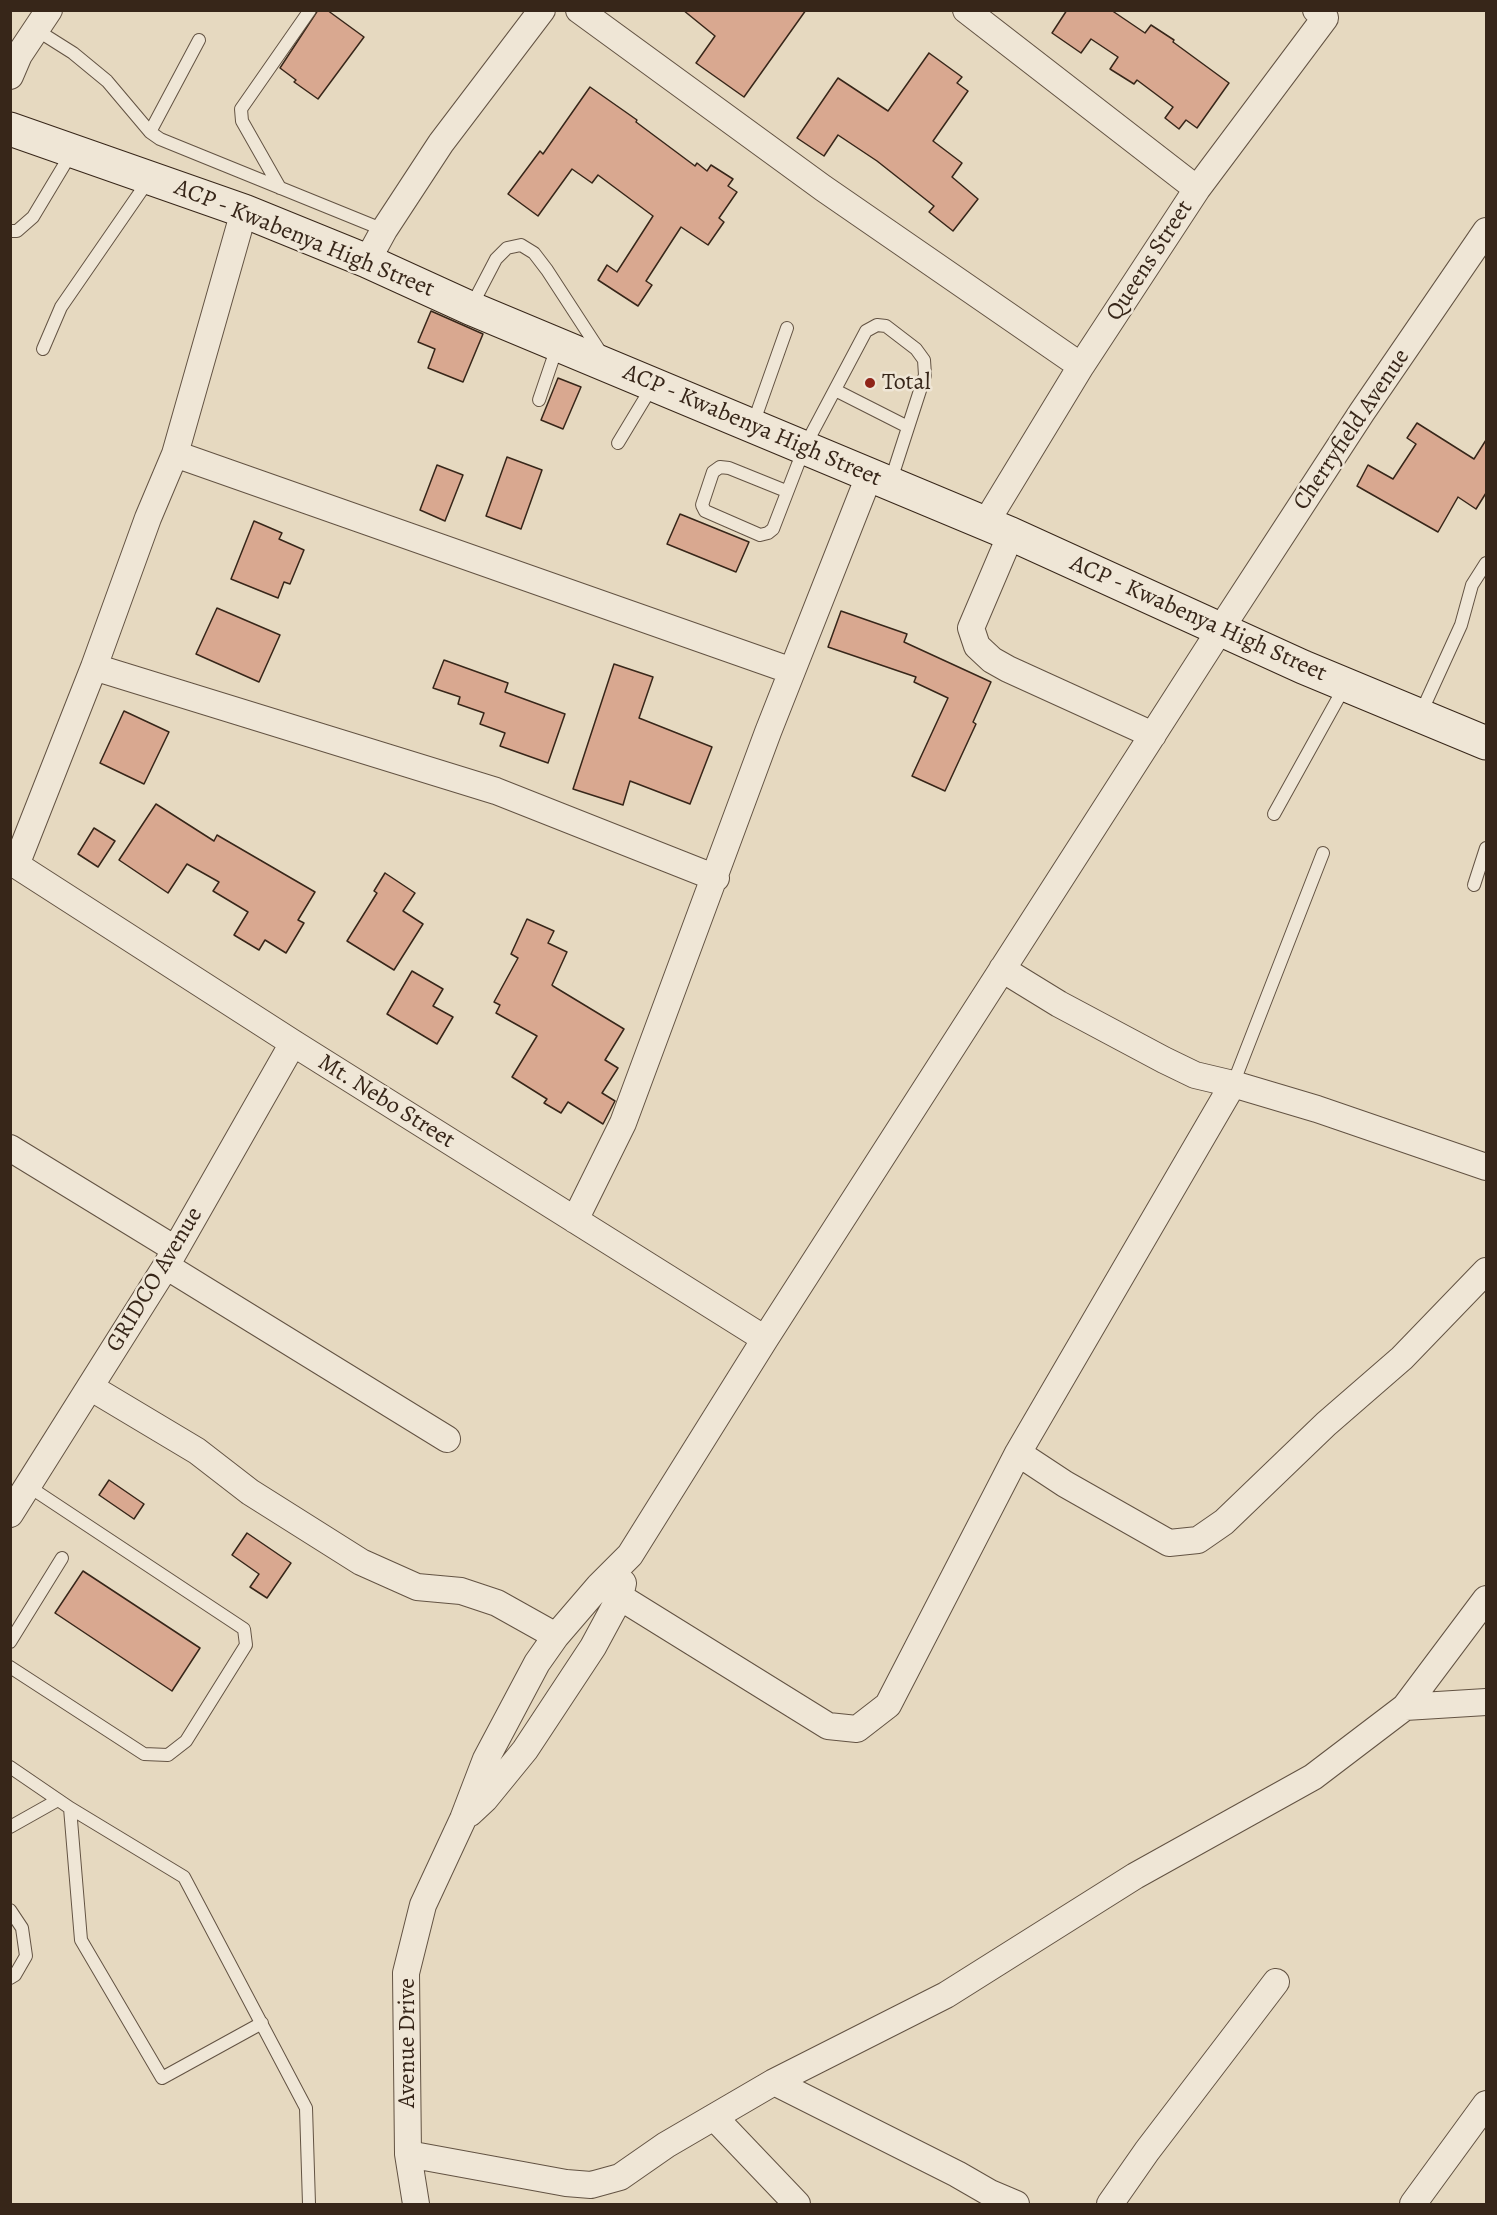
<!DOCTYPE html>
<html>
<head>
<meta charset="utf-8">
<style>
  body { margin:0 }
  #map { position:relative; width:1497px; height:2215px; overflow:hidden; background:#e6d9c0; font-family:Alegreya,serif }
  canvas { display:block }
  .frame { position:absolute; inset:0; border:12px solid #372619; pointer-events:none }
</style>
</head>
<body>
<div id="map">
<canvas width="1497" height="2215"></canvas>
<div class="frame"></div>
</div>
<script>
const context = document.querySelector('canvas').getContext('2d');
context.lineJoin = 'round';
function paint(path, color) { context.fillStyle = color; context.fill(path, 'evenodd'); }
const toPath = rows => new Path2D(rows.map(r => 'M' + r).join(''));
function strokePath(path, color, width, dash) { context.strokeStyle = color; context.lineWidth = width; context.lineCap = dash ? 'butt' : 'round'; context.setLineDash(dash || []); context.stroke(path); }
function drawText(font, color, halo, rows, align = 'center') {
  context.font = font + ' Alegreya,serif'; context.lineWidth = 5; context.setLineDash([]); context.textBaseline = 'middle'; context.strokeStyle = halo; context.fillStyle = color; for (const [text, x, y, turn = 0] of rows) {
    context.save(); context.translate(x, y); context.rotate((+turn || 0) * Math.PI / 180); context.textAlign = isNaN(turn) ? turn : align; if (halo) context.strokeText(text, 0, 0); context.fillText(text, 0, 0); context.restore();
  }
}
const building = toPath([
  [318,10,327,10,364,37,318,99,294,82,296,80,280,68,318,10],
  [683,10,806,10,744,97,696,63,715,36,683,10],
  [1067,10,1111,10,1145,33,1151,25,1174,40,1173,42,1229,83,1197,128,1186,120,1179,129,1165,118,1173,107,1137,80,1134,84,1110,69,1118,57,1091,39,1081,53,1052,33,1067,10],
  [929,53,962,77,957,83,968,91,933,141,962,163,952,177,978,199,953,231,929,212,934,206,877,161,838,135,824,156,797,138,838,78,888,111,929,53],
  [590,87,637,120,636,122,695,166,697,163,707,171,711,165,733,179,728,186,737,192,719,218,724,222,708,245,681,227,646,281,652,285,638,306,598,280,607,265,617,272,653,216,598,175,592,183,572,169,538,216,508,194,540,151,543,154,590,87],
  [431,311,483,334,463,382,428,368,435,349,418,342,431,311],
  [558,378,581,387,563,429,541,420,558,378],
  [1417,423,1474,459,1486,440,1486,493,1476,509,1458,497,1438,532,1357,486,1368,465,1393,479,1416,444,1407,438,1417,423],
  [507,457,542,470,521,529,486,516,507,457],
  [437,465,463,475,445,521,420,510,437,465],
  [680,514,749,542,736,572,667,544,680,514],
  [254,521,282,533,279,539,304,550,290,584,284,582,278,598,231,579,254,521],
  [217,608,280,635,259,682,196,654,217,608],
  [841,611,907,634,904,642,991,682,973,722,976,724,945,791,912,776,948,698,914,682,916,677,828,647,841,611],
  [444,660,508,683,505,692,565,714,548,763,500,746,505,733,480,724,484,713,458,704,460,697,433,688,444,660],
  [614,664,653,677,639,718,712,747,690,804,630,781,623,805,573,789,614,664],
  [124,711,169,732,144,784,100,763,124,711],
  [156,804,214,841,217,835,315,892,298,920,304,923,286,953,265,940,259,950,234,935,248,912,213,891,219,882,187,864,168,893,119,860,156,804],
  [94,828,115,841,98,867,78,854,94,828],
  [385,873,415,893,403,911,423,924,394,970,347,941,377,893,374,891,385,873],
  [527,919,554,931,548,943,567,952,552,985,553,986,624,1029,605,1060,618,1068,602,1093,615,1101,603,1124,568,1102,561,1113,544,1103,547,1099,512,1077,537,1036,496,1013,500,1005,494,1002,518,958,511,954,527,919],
  [412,971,443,989,433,1006,453,1017,437,1044,387,1014,412,971],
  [109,1480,144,1504,134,1519,99,1495,109,1480],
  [247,1533,291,1563,267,1598,250,1587,259,1574,232,1555,247,1533],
  [83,1571,200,1648,172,1691,55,1613,83,1571]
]);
paint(building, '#d9a890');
strokePath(building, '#372619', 1.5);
const service = toPath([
  [35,29,73,53,107,81,150,132,160,139,384,230],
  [150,132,199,40],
  [280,188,242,121,241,109,310,10],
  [10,231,17,231,33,217,72,152],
  [471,307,496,259,507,248,521,245,534,253,547,270,603,356],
  [43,349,61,307,148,181],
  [835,390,908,427],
  [539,400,557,347],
  [753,424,787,328],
  [618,443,653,385],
  [786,491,729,468,720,467,713,472,702,505,705,511,760,535,768,533,773,529,805,446,866,331,877,325,886,326,916,349,924,360,925,375,890,483],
  [1420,715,1461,625,1472,585,1486,563],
  [1274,814,1345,686],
  [1474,885,1486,848],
  [1233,1084,1323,853],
  [10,1642,62,1558],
  [10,1667,144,1754,168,1755,186,1741,246,1645,244,1629,28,1486],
  [10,1767,70,1808,184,1877,306,2108,309,2204],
  [70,1808,81,1940,162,2078,262,2023],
  [10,1827,58,1800],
  [10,1910,22,1928,26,1956,15,1975,10,1978]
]);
const minor = toPath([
  [579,10,823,188,1081,366],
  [966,10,1197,189],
  [10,76,19,55,49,10],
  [367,261,384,230,441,143,542,10],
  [175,454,792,671],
  [985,524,1081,366,1197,189,1325,18,1316,10],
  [1011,534,971,628,977,646,992,660,1008,669,1153,735],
  [94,667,496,791,716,878],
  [10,861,293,1043,765,1339],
  [16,865,94,667,148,518,175,454,244,211],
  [1002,969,1059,1004,1164,1060,1195,1075,1233,1084,1317,1109,1486,1167],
  [10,1148,175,1249],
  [575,1220,623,1123,768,732,869,476],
  [166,1266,447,1439],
  [90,1387,197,1451,250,1492,361,1562,417,1587,461,1591,497,1603,556,1636],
  [1018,1453,1065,1484,1169,1543,1198,1540,1224,1522,1326,1424,1402,1358,1486,1271],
  [10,1514,166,1266,293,1043],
  [620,1597,828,1726,857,1729,888,1705,1018,1453,1233,1084],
  [1405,1707,1486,1702],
  [470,1813,485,1799,525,1750,593,1647,620,1597,623,1583],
  [774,2082,957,2174,990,2193,1016,2204],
  [714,2117,797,2204],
  [408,2154,566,2183,591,2185,620,2177,666,2145,774,2082,946,1995,1135,1876,1313,1777,1405,1707,1486,1599],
  [416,2204,408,2154,406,1973,423,1905,463,1819,486,1759,537,1663,556,1636,599,1586,630,1555,765,1339,1220,630,1362,412,1486,231],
  [1110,2204,1147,2151,1276,1982],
  [1413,2204,1486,2104]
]);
const secondary = toPath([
  [10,129,244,211,367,261,470,308,1011,534,1303,667,1486,743]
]);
strokePath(service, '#635343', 14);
strokePath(minor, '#635343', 28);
strokePath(secondary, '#372619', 35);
strokePath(service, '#efe6d6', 12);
strokePath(minor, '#efe6d6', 26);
strokePath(secondary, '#efe6d6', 33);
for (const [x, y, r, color] of [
  [870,383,6,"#8f2418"]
]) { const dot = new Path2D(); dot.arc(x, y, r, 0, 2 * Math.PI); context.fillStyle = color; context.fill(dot); strokePath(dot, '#efe6d6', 2); }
drawText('24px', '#372619', '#efe6d6', [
  ["ACP - Kwabenya High Street",304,239,22],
  ["Queens Street",1150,261,-57],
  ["ACP - Kwabenya High Street",752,426,23],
  ["Cherryfield Avenue",1352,430,-56],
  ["ACP - Kwabenya High Street",1198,619,24],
  ["Mt. Nebo Street",386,1102,32],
  ["GRIDCO Avenue",155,1280,-59],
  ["Avenue Drive",408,2043,-90]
]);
drawText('24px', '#372619', '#efe6d6', [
  ["Total",882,383]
], 'left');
</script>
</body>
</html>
